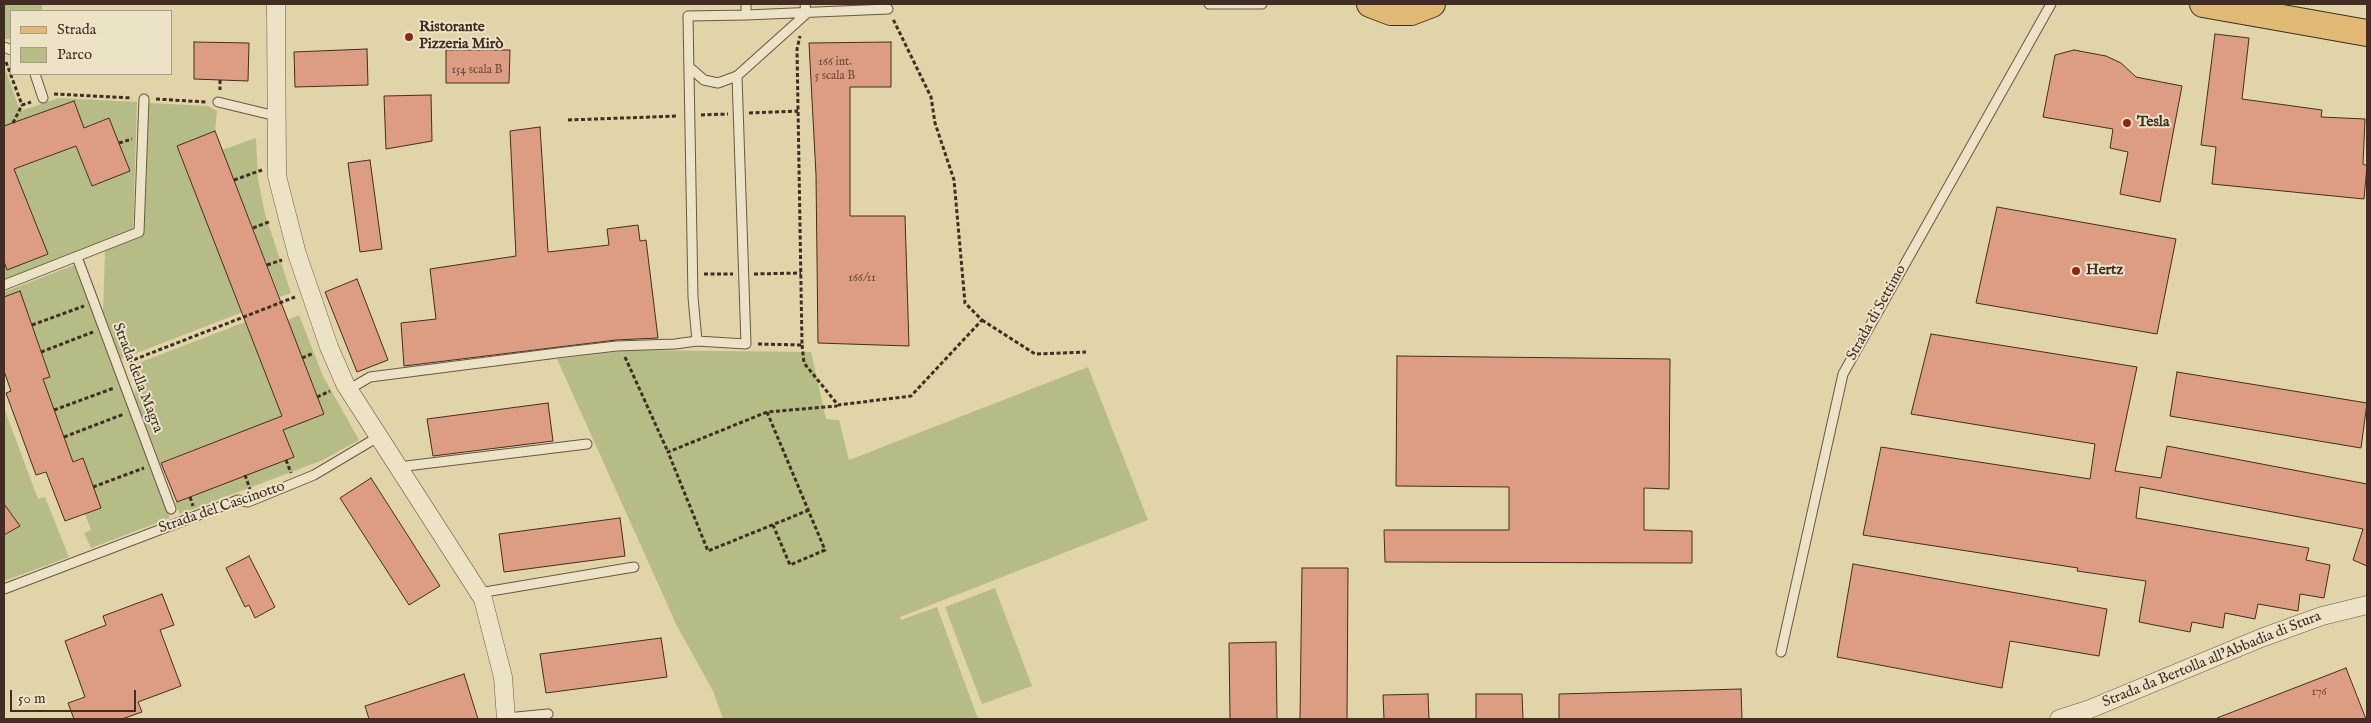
<!DOCTYPE html>
<html>
<head>
<meta charset="utf-8">
<style>
  body { margin:0 }
  #map { position:relative; width:2371px; height:723px; overflow:hidden; background:#e1d4a9; font-family:"IM FELL English",serif }
  canvas { display:block }
  .frame { position:absolute; inset:0; border:5px solid #412d23; pointer-events:none }
  .legend { position:absolute; left:10px; top:10px; width:162px; height:65px; box-sizing:border-box; background:#ece3c7; border:1px solid #a89a85; margin:0; padding:6px 9px; list-style:none; font-size:15px; color:#412d23 }
  .legend li { display:flex; align-items:center; gap:10px; height:25px }
  .legend b { width:25px; border:1px solid #a89a85 }
  .scale { position:absolute; left:10px; top:690px; width:126px; height:22px; box-sizing:border-box; border:2px solid #412d23; border-top:0; padding-left:6px; font-size:15px; line-height:18px; white-space:nowrap; color:#412d23; -webkit-text-stroke:4px #ece3c7; paint-order:stroke }
</style>
</head>
<body>
<div id="map">
<canvas width="2371" height="723"></canvas>
<div class="frame"></div>
<ul class="legend">
<li><b style="height:6px;background:#e0ba74"></b>Strada</li>
<li><b style="height:14px;background:#b6bc85"></b>Parco</li>
</ul>
<div class="scale">50 m</div>
</div>
<script>
const context = document.querySelector('canvas').getContext('2d');
context.lineJoin = 'round';
function paint(path, color) { context.fillStyle = color; context.fill(path, 'evenodd'); }
const toPath = rows => new Path2D(rows.map(r => 'M' + r).join(''));
function strokePath(path, color, width, dash) { context.strokeStyle = color; context.lineWidth = width; context.lineCap = dash ? 'butt' : 'round'; context.setLineDash(dash || []); context.stroke(path); }
function drawText(font, color, halo, rows, align = 'center') {
  context.font = font + ' "IM FELL English",serif'; context.lineWidth = 4; context.setLineDash([]); context.textBaseline = 'middle'; context.strokeStyle = halo; context.fillStyle = color; for (const [text, x, y, turn = 0] of rows) {
    context.save(); context.translate(x, y); context.rotate((+turn || 0) * Math.PI / 180); context.textAlign = isNaN(turn) ? turn : align; if (halo) context.strokeText(text, 0, 0); context.fillText(text, 0, 0); context.restore();
  }
}
paint(toPath([
  [4,4,42,4,42,11,11,11,11,39,4,39],
  [4,65,20,111,59,98,137,102,133,230,4,280,4,261,7,269,47,254,14,169,76,146,92,186,130,171,109,118,84,128,74,101,4,126],
  [149,103,208,106,217,111,215,131,177,147,243,312,121,359,103,311,105,251,144,235],
  [256,138,258,179,265,214,291,293,280,297,222,150],
  [74,265,170,518,91,548,84,533,91,530,85,514,101,508,73,462,43,379,50,376,20,292,4,297,4,292],
  [299,315,323,376,359,440,323,460,180,514,175,503,293,456,278,418,160,463,135,398,136,364,245,322,287,428,324,414,287,320],
  [631,350,811,352,826,419,839,420,849,460,1088,367,1148,520,900,617,901,620,937,607,978,719,723,719,713,691,677,626,557,359],
  [4,408,38,499,45,497,69,557,4,581,4,535,19,526,4,504],
  [995,588,1032,686,982,704,945,607]
]), '#b6bc85');
const building = toPath([
  [2215,34,2249,38,2242,99,2322,110,2321,117,2365,119,2363,164,2367,166,2364,199,2212,184,2216,147,2201,145,2215,34],
  [194,42,249,43,248,81,194,79,194,42],
  [891,42,891,87,850,87,850,216,905,216,909,346,818,343,816,175,809,43,891,42],
  [367,49,368,85,295,87,294,52,367,49],
  [446,50,510,50,509,83,446,83,446,50],
  [2074,50,2106,56,2121,63,2136,77,2182,86,2160,202,2120,194,2128,152,2110,148,2113,129,2043,117,2055,55,2074,50],
  [431,95,432,141,386,149,384,96,431,95],
  [74,101,84,128,109,118,130,171,92,186,76,146,14,169,48,254,7,270,4,261,4,126,74,101],
  [540,127,548,252,609,245,607,229,638,225,640,241,646,240,658,338,616,340,404,366,401,323,436,319,430,269,516,256,510,131,540,127],
  [215,131,324,414,283,430,294,457,177,502,161,463,282,416,177,146,215,131],
  [370,160,382,249,360,252,348,163,370,160],
  [1997,207,2176,239,2157,334,1976,303,1997,207],
  [357,279,388,360,357,372,325,292,357,279],
  [20,291,50,377,43,379,73,462,83,458,101,508,65,521,46,472,36,475,6,393,11,391,4,371,4,297,20,291],
  [1931,334,2137,367,2115,471,2161,478,2167,446,2367,484,2367,566,2353,560,2363,529,2140,487,2136,518,2309,548,2306,560,2330,565,2324,598,2300,594,2298,611,2258,604,2255,619,2225,613,2223,628,2192,622,2190,632,2139,622,2146,581,2077,571,2078,568,1863,535,1881,447,2090,479,2095,444,1911,414,1931,334],
  [1397,356,1670,359,1669,489,1644,488,1644,530,1692,531,1692,563,1385,562,1384,530,1509,530,1509,487,1396,486,1397,356],
  [2177,372,2367,403,2361,448,2170,416,2177,372],
  [548,403,553,441,433,456,427,419,548,403],
  [371,478,440,586,409,605,340,498,371,478],
  [4,504,20,526,4,535,4,504],
  [620,518,625,556,504,572,499,534,620,518],
  [249,556,275,607,255,618,249,605,245,607,226,568,249,556],
  [1853,564,2107,609,2099,656,2010,641,2002,688,1837,657,1853,564],
  [1302,568,1348,568,1347,719,1300,719,1302,568],
  [162,594,174,625,160,630,181,686,138,702,142,712,122,719,74,719,68,703,85,697,65,641,106,625,103,616,162,594],
  [661,638,667,677,546,693,540,654,661,638],
  [1276,642,1277,719,1230,719,1229,643,1276,642],
  [2346,668,2366,719,2217,719,2217,718,2346,668],
  [464,674,478,719,369,719,365,706,464,674],
  [1741,689,1742,719,1559,719,1559,694,1741,689],
  [1428,694,1429,719,1384,719,1383,695,1428,694],
  [1476,694,1522,694,1523,719,1476,719,1476,694]
]);
paint(building, '#dd9d83');
strokePath(building, '#412d23', 1);
const service = toPath([
  [746,4,746,15,688,16,693,297,697,341,746,344,737,76,806,14,805,4],
  [1209,4,1262,4],
  [746,15,888,9],
  [4,47,11,50],
  [689,67,704,80,718,83,737,76],
  [35,74,43,98],
  [218,102,276,116],
  [77,257,171,509],
  [4,285,139,232,144,99],
  [348,390,370,377,565,352,617,346,675,344,697,341],
  [398,467,587,444],
  [4,589,238,500,248,502,314,475,378,437],
  [479,593,634,567],
  [1781,652,1843,374,2051,4],
  [506,718,548,714]
]);
const minor = toPath([
  [276,4,277,176,297,254,329,347,345,384,483,599,503,677,506,719],
  [2059,719,2090,709,2261,638,2322,616,2367,605]
]);
const primary = toPath([
  [1370,4,1391,12,1411,12,1432,4],
  [2203,4,2367,33]
]);
strokePath(service, '#695744', 11);
strokePath(minor, '#695744', 19);
strokePath(primary, '#412d23', 28);
strokePath(toPath([
  [6,62,22,105,31,102],
  [220,80,220,90],
  [54,94,132,98],
  [156,99,207,102],
  [749,113,798,111],
  [701,115,728,114],
  [568,120,678,116],
  [13,123,22,105],
  [119,143,132,139],
  [234,180,262,170],
  [253,228,271,221],
  [267,265,282,260],
  [704,274,733,274],
  [754,274,801,273],
  [982,320,1035,354,1086,352],
  [32,325,84,306],
  [758,344,802,345,797,49,800,36],
  [802,345,804,363,838,405,911,396,982,320,965,303,954,180,935,123,931,97,893,19],
  [41,352,93,332],
  [625,357,668,452],
  [302,358,314,353],
  [128,362,295,297],
  [317,397,330,391],
  [54,410,114,388],
  [767,412,825,550,790,565,773,525],
  [64,437,124,414],
  [286,460,291,473],
  [245,475,250,489],
  [93,487,144,468],
  [190,497,193,506],
  [809,510,708,551,668,452,767,412,837,406]
]), '#412d23', 3, [4, 2.5]);
strokePath(service, '#ece3c7', 9);
strokePath(minor, '#ece3c7', 18);
strokePath(primary, '#e0ba74', 26);
for (const [x, y, r, color] of [
  [409,37,5,"#8f2418"],
  [2127,123,5,"#8f2418"],
  [2076,271,5,"#8f2418"]
]) { const dot = new Path2D(); dot.arc(x, y, r, 0, 2 * Math.PI); context.fillStyle = color; context.fill(dot); strokePath(dot, '#ece3c7', 2); }
drawText('12px', '#68493b', null, [
  ["166 int.",835,63],
  ["5 scala B",835,77],
  ["154 scala B",477,71],
  ["166/11",862,279],
  ["176",2319,693]
]);
drawText('bold 15px', '#412d23', '#ece3c7', [
  ["Ristorante",419,28],
  ["Pizzeria Mirò",419,45],
  ["Tesla",2137,123],
  ["Hertz",2086,271]
], 'left');
drawText('15px', '#412d23', '#ece3c7', [
  ["Strada di Settimo",1877,313,-61],
  ["Strada della Magra",137,378,69],
  ["Strada del Cascinotto",222,508,-19],
  ["Strada da Bertolla all'Abbadia di Stura",2212,660,-22]
]);
</script>
</body>
</html>
